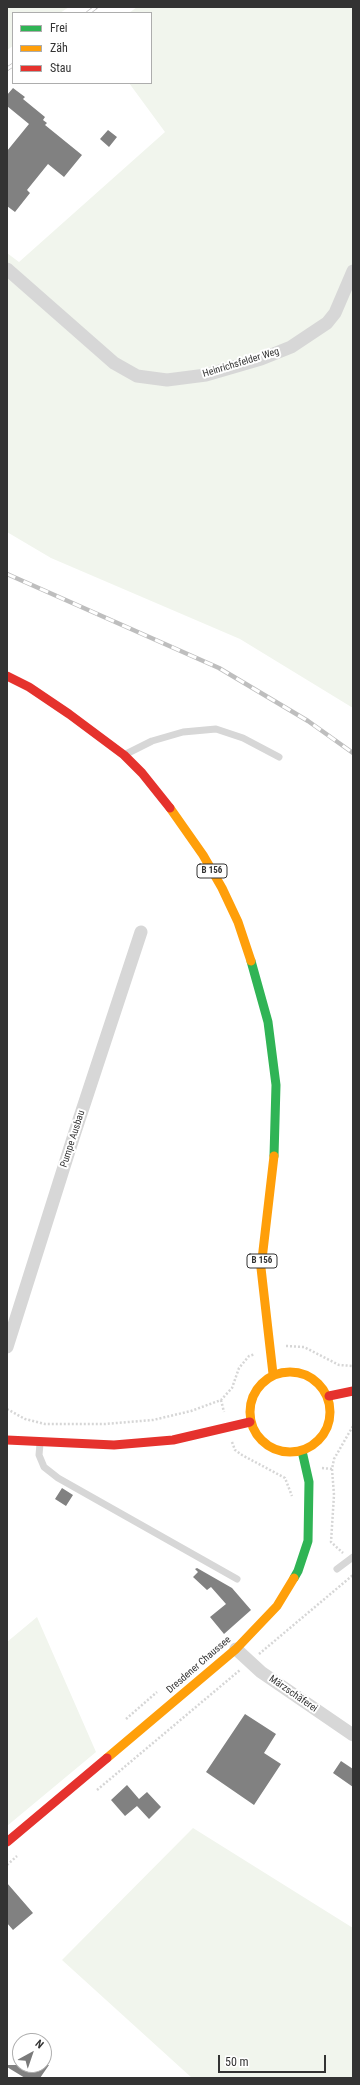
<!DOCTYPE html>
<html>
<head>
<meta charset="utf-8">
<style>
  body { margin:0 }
  #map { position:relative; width:360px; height:2085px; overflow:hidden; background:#fff; font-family:"Roboto Condensed",sans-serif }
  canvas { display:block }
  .frame { position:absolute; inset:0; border:8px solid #333; pointer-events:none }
  .legend { position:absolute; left:12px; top:12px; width:140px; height:72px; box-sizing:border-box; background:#fff; border:1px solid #adadad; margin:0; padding:5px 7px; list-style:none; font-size:12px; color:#333 }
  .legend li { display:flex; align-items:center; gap:8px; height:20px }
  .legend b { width:20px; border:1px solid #adadad }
  .north { position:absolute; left:12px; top:2033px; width:40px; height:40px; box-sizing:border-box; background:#fff; border:1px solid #adadad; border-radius:50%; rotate:40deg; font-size:11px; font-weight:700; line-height:16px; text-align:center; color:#333 }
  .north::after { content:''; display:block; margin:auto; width:14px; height:18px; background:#7a7a7a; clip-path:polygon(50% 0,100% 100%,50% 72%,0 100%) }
  .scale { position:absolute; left:218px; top:2055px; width:108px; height:18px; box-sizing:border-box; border:2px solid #333; border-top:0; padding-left:5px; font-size:12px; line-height:14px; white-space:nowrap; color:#333; -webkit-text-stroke:3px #fff; paint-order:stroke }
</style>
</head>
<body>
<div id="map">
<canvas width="360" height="2085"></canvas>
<div class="frame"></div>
<ul class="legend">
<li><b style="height:5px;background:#30b455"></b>Frei</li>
<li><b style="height:5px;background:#ff9f0a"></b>Zäh</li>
<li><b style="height:5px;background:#e5322d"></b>Stau</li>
</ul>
<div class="north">N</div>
<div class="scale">50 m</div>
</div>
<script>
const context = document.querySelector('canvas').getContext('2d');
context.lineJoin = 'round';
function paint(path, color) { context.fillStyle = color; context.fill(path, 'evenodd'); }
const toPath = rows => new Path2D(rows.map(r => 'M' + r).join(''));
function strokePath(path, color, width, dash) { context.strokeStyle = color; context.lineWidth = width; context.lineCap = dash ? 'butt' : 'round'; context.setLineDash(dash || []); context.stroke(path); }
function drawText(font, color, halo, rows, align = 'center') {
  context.font = font + ' "Roboto Condensed",sans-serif'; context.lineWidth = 4; context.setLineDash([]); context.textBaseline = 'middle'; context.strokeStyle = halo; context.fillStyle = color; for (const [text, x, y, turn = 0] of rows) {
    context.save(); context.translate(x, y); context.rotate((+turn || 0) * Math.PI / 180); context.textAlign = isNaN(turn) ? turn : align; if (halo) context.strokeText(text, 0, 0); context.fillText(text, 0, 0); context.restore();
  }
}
paint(toPath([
  [7,7,69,7,60,13,13,13,13,46,7,50],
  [137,7,353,7,353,708,240,639,51,558,7,532,7,253,19,262,165,132,129,83,151,83,151,13,129,13],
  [37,1617,96,1752,7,1826,7,1642],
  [193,1828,353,1928,353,2078,192,2078,62,1960]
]), '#f1f5ed');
paint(toPath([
  [13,88,25,97,23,99,45,117,43,120,47,123,45,125,82,155,64,177,48,164,27,190,30,193,15,212,7,206,7,151,29,124,7,106,7,95],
  [108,130,117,137,109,147,100,139],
  [62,1488,73,1495,66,1506,55,1499],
  [197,1568,232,1588,251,1610,224,1634,210,1617,226,1604,211,1587,207,1590,193,1577,198,1572,195,1569],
  [245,1714,276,1734,264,1753,281,1764,254,1805,206,1772],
  [341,1761,353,1769,353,1787,333,1773],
  [127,1785,139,1799,147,1792,161,1807,149,1819,137,1806,125,1816,111,1800],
  [7,1883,33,1913,13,1930,7,1923],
  [7,2065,49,2065,40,2078,25,2078,7,2067]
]), '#818181');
strokePath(toPath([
  [286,1346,304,1347,339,1365,353,1366],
  [221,1400,224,1412],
  [7,1409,25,1419,45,1424,105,1424,153,1420,191,1411,221,1400,232,1388,239,1368,249,1356,255,1354],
  [232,1442,235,1450,242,1455,285,1478,292,1496],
  [322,1468,332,1469,334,1459,353,1426],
  [332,1469,334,1495,331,1542,343,1553],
  [259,1654,353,1575],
  [126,1719,157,1692],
  [97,1790,240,1670],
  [7,1865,17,1856]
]), '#d6d6d6', 2.5, [2, 2]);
strokePath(toPath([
  [126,754,152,741,183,732,216,729,243,738,279,757],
  [40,1444,39,1455,44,1467,58,1478,237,1579],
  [337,1569,353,1557]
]), '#d7d7d7', 7);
strokePath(toPath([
  [7,269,114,363,137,376,167,380,206,375,261,359,291,347,327,323,335,313,353,271],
  [7,1347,75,1132,141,932],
  [236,1649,261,1672,353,1735]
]), '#d7d7d7', 13);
strokePath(toPath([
  [251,961,268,1022,276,1085,274,1156],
  [294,1578,298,1571,308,1541,309,1482,302,1451]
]), '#30b455', 9);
strokePath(toPath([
  [170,808,203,855,222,888,238,922,251,961],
  '250 1412a40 40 0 1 1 80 0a40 40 0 1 1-80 0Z',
  [273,1374,261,1268,274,1156],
  [107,1758,236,1649,277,1606,294,1578]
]), '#ff9f0a', 9);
strokePath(toPath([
  [7,676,29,687,69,714,124,755,142,773,170,808],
  [329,1396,353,1391],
  [7,1440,114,1445,173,1440,250,1422],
  [7,1842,107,1758]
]), '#e5322d', 9);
const rail = toPath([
  [88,13,96,7],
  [7,69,13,65],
  [7,574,219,668,308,721,353,753]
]);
strokePath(rail, '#bebebe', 4.5);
strokePath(rail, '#fff', 3, [9]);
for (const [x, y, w] of [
  [212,871,30],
  [262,1261,30]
]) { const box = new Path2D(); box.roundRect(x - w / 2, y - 7, w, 14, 3); context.fillStyle = '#fff'; context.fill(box); strokePath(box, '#333', 1); }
drawText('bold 9px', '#333', null, [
  ["B 156",212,871],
  ["B 156",262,1261]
]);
drawText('10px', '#333', '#fff', [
  ["Heinrichsfelder Weg",241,363,-17],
  ["Pumpe Ausbau",73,1139,-72],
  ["Dresdener Chaussee",199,1665,-41],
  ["Märzschäferei",293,1694,35]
]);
</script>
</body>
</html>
